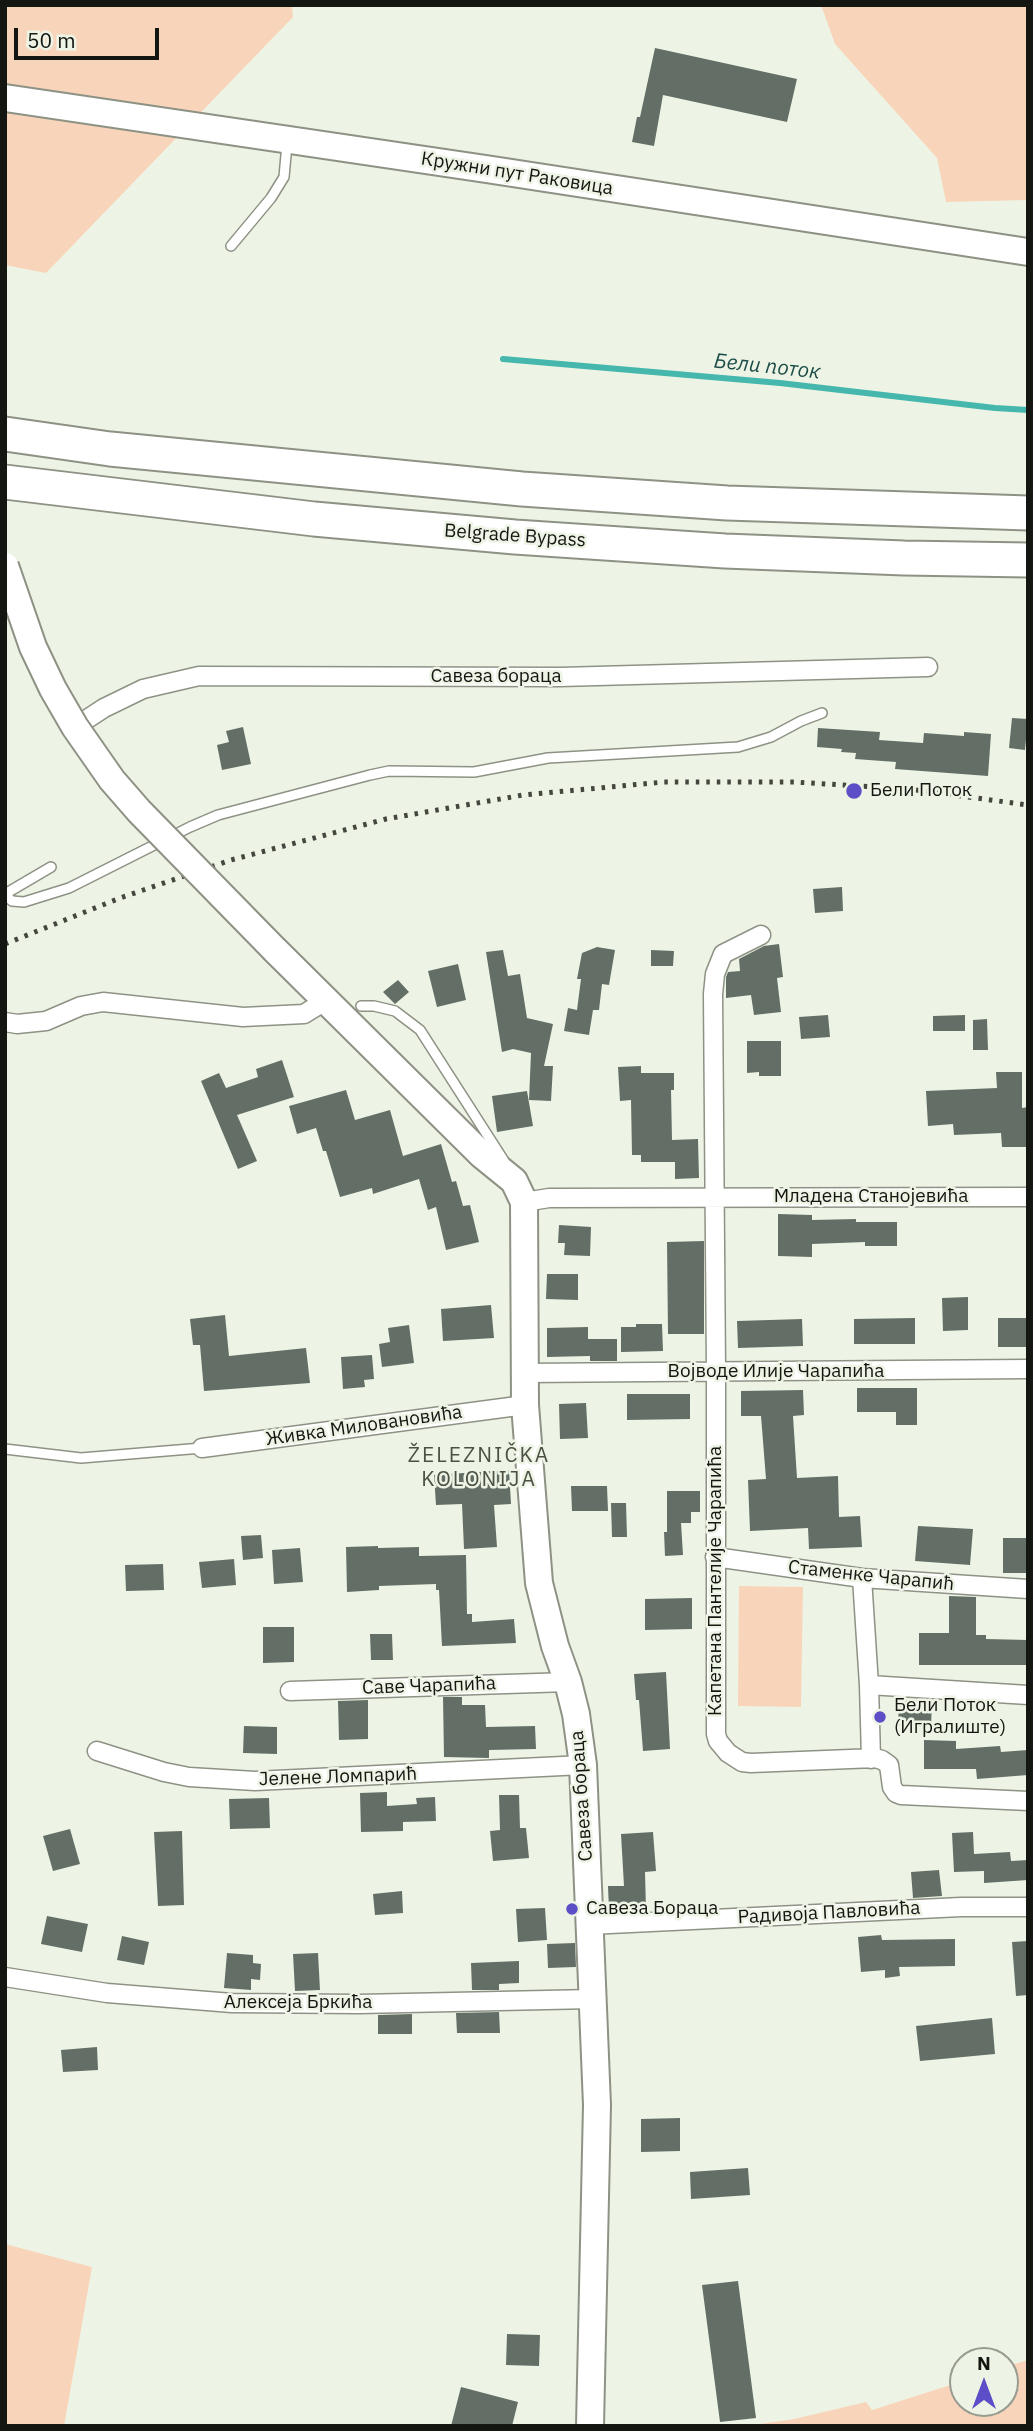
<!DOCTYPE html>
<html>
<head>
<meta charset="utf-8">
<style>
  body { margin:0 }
  #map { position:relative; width:1033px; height:2431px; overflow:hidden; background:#eef4e5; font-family:"IBM Plex Sans",sans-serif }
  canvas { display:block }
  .frame { position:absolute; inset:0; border:7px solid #141611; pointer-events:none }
  .north { position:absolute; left:949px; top:2347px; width:70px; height:70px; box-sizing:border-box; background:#eef4e5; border:2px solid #979b90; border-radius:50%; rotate:0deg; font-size:19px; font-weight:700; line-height:28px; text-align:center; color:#141611 }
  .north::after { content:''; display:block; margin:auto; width:24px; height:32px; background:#5b4ec6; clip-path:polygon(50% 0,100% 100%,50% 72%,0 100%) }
  .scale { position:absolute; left:14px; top:28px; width:145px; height:32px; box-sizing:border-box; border:4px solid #141611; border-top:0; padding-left:9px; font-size:21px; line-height:24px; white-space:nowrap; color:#141611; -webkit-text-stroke:5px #eef4e5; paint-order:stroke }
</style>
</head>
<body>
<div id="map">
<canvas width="1033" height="2431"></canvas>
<div class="frame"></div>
<div class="north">N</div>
<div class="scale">50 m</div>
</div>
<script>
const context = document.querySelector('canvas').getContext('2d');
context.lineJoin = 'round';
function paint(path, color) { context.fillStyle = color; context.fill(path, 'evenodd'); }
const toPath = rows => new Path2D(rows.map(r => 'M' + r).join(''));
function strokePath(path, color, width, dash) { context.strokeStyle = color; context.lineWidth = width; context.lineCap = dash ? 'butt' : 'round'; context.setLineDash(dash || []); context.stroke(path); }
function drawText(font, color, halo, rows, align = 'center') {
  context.font = font + ' "IBM Plex Sans",sans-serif'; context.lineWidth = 5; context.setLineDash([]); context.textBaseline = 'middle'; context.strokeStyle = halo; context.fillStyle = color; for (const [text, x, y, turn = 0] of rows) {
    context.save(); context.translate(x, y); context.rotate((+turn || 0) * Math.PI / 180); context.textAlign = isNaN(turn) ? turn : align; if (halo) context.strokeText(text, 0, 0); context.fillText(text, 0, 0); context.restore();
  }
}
paint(toPath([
  [5,5,292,5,293,17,46,273,5,265],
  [821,5,1028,5,1028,200,946,202,937,158,835,44],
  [739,1586,803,1587,801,1707,738,1706],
  [5,2244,92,2267,64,2426,5,2426],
  [1028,2360,1028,2426,746,2426,794,2419,866,2402,872,2410,963,2381,963,2403,1005,2403,1005,2367]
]), '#f8d5ba');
strokePath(toPath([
  [503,359,780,383,995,408,1028,410]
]), '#45b7ad', 6);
paint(toPath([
  [655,48,797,79,787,122,663,95,654,146,632,142,637,117,640,117],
  [1012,718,1028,719,1025,750,1009,748],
  [243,727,251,764,222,770,217,745,229,742,226,731],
  [818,728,880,732,879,740,923,743,924,733,964,736,964,732,991,734,988,776,895,769,896,762,855,759,856,753,841,752,842,749,817,747],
  [842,887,843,911,815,913,813,889],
  [779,944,783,977,777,978,781,1012,754,1015,751,995,726,998,726,977,728,972,740,971,739,959,764,946],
  [597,947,615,950,609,985,602,984,599,1010,593,1010,589,1035,564,1031,568,1008,577,1010,581,979,577,979,582,953],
  [503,950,508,976,520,974,527,1018,553,1024,544,1066,553,1066,551,1101,529,1100,531,1053,513,1049,502,1052,486,952],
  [651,950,674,951,673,966,651,966],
  [458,964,466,1000,437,1007,428,971],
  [398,980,409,992,395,1004,383,992],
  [828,1015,830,1037,801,1039,799,1017],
  [965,1015,965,1031,933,1031,933,1016],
  [987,1019,988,1050,973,1050,973,1020],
  [747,1041,781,1041,781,1076,759,1076,759,1072,747,1073],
  [282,1060,294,1097,237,1115,257,1161,238,1169,201,1081,219,1073,226,1088,258,1077,256,1069],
  [641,1066,641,1073,674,1073,674,1090,671,1090,672,1140,698,1139,699,1178,675,1179,675,1162,641,1162,641,1155,632,1155,631,1100,620,1101,618,1067],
  [996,1072,1022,1072,1022,1108,1028,1107,1028,1147,1002,1147,1001,1133,954,1135,953,1124,928,1126,926,1091,997,1088],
  [346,1090,355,1120,390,1110,403,1156,441,1144,452,1182,456,1181,463,1206,470,1205,479,1242,446,1250,436,1207,428,1210,419,1179,373,1194,372,1188,340,1197,326,1151,323,1151,316,1128,297,1134,289,1106],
  [527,1091,533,1126,497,1132,492,1096],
  [778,1214,812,1215,812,1220,856,1219,856,1222,897,1222,897,1246,865,1246,865,1242,812,1244,812,1257,778,1256],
  [559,1225,591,1227,590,1256,564,1255,565,1243,558,1243],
  [704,1241,704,1334,668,1334,667,1242],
  [547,1274,578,1274,578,1300,546,1299],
  [968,1297,968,1330,943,1331,942,1298],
  [491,1305,494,1338,443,1341,441,1309],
  [225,1315,229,1356,306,1348,310,1383,204,1391,200,1345,193,1345,190,1319],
  [915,1318,915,1344,854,1344,854,1319],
  [998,1318,1028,1318,1028,1347,998,1347],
  [802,1319,803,1346,738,1348,737,1321],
  [636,1324,662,1324,663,1351,621,1352,621,1327,636,1327],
  [409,1325,414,1363,382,1367,379,1344,390,1342,388,1328],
  [588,1327,588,1339,617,1339,617,1361,590,1361,590,1356,547,1357,547,1328],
  [372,1355,374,1379,364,1380,365,1387,343,1389,341,1357],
  [857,1388,917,1388,917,1425,896,1425,896,1412,857,1412],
  [803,1390,804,1415,793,1416,797,1478,838,1476,839,1517,860,1516,862,1547,809,1549,808,1528,750,1531,748,1480,766,1479,761,1416,741,1416,741,1391],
  [627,1394,690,1394,690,1419,627,1420],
  [586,1403,588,1438,560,1439,559,1404],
  [509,1470,511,1504,494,1505,497,1547,464,1549,462,1504,436,1505,434,1475],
  [571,1486,607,1486,608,1511,572,1511],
  [667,1491,700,1491,700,1512,691,1512,691,1523,681,1523,683,1555,665,1556,664,1532,667,1532],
  [611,1503,626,1503,627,1537,612,1537],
  [918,1526,973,1529,970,1565,915,1561],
  [261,1535,263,1558,243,1560,241,1536],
  [1003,1538,1028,1538,1028,1573,1003,1573],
  [378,1546,378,1548,419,1547,419,1556,466,1555,467,1614,472,1614,472,1622,514,1619,516,1643,442,1646,439,1590,436,1590,436,1584,379,1586,379,1590,347,1592,346,1547],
  [300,1548,303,1582,274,1584,272,1550],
  [234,1559,236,1585,202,1588,199,1562],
  [163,1564,164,1590,126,1591,125,1565],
  [949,1596,976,1597,976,1635,986,1635,986,1639,1028,1640,1028,1665,919,1665,919,1633,949,1633],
  [692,1598,692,1629,645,1630,645,1599],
  [263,1627,294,1627,294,1662,263,1663],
  [370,1634,392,1634,393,1660,371,1660],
  [666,1672,670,1749,643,1751,639,1700,636,1700,634,1674],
  [443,1697,462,1697,462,1705,485,1705,486,1727,535,1726,536,1749,489,1750,489,1758,444,1757],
  [368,1700,368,1739,339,1740,338,1701],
  [899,1700,932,1701,931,1727,898,1726],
  [244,1726,277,1727,277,1754,243,1753],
  [924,1740,956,1741,956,1749,1000,1746,1001,1752,1028,1750,1028,1775,977,1779,976,1769,924,1769],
  [387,1792,387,1806,417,1804,416,1798,435,1797,436,1821,403,1822,403,1831,361,1832,360,1793],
  [499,1795,519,1795,520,1828,526,1828,529,1858,493,1861,490,1831,500,1830],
  [269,1798,270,1828,230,1829,229,1799],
  [70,1829,80,1864,53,1871,43,1836],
  [182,1831,184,1905,158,1906,154,1832],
  [653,1832,656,1871,645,1872,646,1910,609,1911,608,1886,624,1886,621,1834],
  [973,1832,974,1854,1010,1852,1011,1861,1028,1860,1028,1880,984,1883,984,1871,954,1872,952,1833],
  [939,1870,942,1896,913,1898,911,1872],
  [402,1891,403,1913,375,1915,373,1894],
  [545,1908,547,1940,518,1942,516,1909],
  [47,1916,88,1924,82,1952,41,1944],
  [881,1935,882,1940,955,1939,955,1966,899,1967,900,1976,885,1978,885,1970,861,1972,858,1937],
  [122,1936,149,1942,144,1965,117,1960],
  [1028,1941,1028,1995,1016,1996,1012,1942],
  [575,1943,576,1967,548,1968,547,1944],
  [227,1953,253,1955,253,1963,261,1964,260,1980,251,1979,251,1990,224,1988],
  [318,1953,320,1990,295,1991,293,1954],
  [519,1961,519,1983,499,1984,499,1990,472,1990,471,1963],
  [499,2012,500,2033,457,2033,456,2013],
  [412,2014,412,2034,378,2034,378,2015],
  [992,2018,995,2054,920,2061,916,2026],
  [97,2047,98,2070,63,2072,61,2050],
  [680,2118,680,2151,641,2152,641,2119],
  [748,2168,750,2195,691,2199,690,2172],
  [738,2281,756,2418,720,2422,702,2285],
  [507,2334,540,2335,539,2366,506,2365],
  [461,2387,518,2402,512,2426,451,2426]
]), '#636f66');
const lane = toPath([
  [231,246,271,198,284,177,287,144],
  [5,894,51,867],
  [5,895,12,901,24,902,69,888,190,827,218,815,370,775,389,771,474,772,548,758,738,747,771,737,801,721,822,713],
  [361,1006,374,1006,395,1011,420,1030,504,1161],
  [5,1449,81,1458,202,1448]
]);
const street = toPath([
  [75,727,104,708,143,689,199,676,560,677,928,667],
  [761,935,723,954,715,974,713,994,716,1372,716,1734,718,1741,728,1753,742,1762,751,1763,875,1758,882,1760,889,1765,892,1787,896,1793,901,1795,1028,1801],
  [5,1022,17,1024,46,1021,81,1006,103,1002,243,1017,304,1014,325,1001],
  [524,1202,549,1198,1028,1197],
  [525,1373,1028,1369],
  [202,1448,525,1405],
  [715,1557,862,1578,1028,1589],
  [862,1578,869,1685,871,1759],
  [869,1685,1028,1695],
  [290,1691,568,1682],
  [97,1751,164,1772,189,1777,255,1781,583,1765],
  [589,1925,961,1907,1028,1907],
  [5,1977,107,1993,232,2003,359,2004,593,1999]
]);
const secondary = toPath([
  [5,98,486,169,1028,252],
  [275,950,482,1155,514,1181,524,1202,525,1405,539,1583,555,1646,568,1682,576,1714,583,1765,597,2105,590,2426]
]);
const highway = toPath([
  [5,434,110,449,522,489,727,503,1028,513],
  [5,482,314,519,515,537,725,551,904,558,1028,560]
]);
strokePath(lane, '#8d9285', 12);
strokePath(street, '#8d9285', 21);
strokePath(secondary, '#8d9285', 30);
strokePath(highway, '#8d9285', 37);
strokePath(lane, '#fff', 9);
strokePath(street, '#fff', 18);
strokePath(secondary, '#fff', 26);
strokePath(highway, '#fff', 33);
strokePath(toPath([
  [5,944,120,898,231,860,386,819,523,795,664,782,794,782,909,789,1028,805]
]), '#44463f', 5, [3.5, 7]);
const secondaryBridge = toPath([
  [5,566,33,647,53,689,75,727,112,780,139,811,275,950]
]);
strokePath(secondaryBridge, '#8d9285', 30, []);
strokePath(secondaryBridge, '#fff', 26);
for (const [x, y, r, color] of [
  [854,791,9,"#5b4ec6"],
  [880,1717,7,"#5b4ec6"],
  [572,1909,7,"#5b4ec6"]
]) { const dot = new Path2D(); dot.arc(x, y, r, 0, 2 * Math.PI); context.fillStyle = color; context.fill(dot); strokePath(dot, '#eef4e5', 2.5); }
drawText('19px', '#141611', '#eef4e5', [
  ["Кружни пут Раковица",517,174,9],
  ["Belgrade Bypass",515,536,4],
  ["Савеза бораца",496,677],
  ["Младена Станојевића",871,1197],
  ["Војводе Илије Чарапића",776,1372],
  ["Живка Миловановића",364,1426,-8],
  ["Стаменке Чарапић",871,1576,6],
  ["Капетана Пантелије Чарапића",716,1581,-90],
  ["Саве Чарапића",429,1686,-2],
  ["Јелене Ломпарић",338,1777,-2],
  ["Савеза бораца",582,1796,-94],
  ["Радивоја Павловића",829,1913,-3],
  ["Алексеја Бркића",298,2003]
]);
drawText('19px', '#141611', '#eef4e5', [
  ["Бели Поток",870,791],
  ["Бели Поток",894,1706],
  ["(Игралиште)",894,1728],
  ["Савеза Бораца",586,1909]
], 'left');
drawText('italic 21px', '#1d4e4a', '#eef4e5', [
  ["Бели поток",767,367,6]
]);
context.letterSpacing = '2px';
drawText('21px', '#4b5044', '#eef4e5', [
  ["ŽELEZNIČKA",479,1456],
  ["KOLONIJA",479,1480]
]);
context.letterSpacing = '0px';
</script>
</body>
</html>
